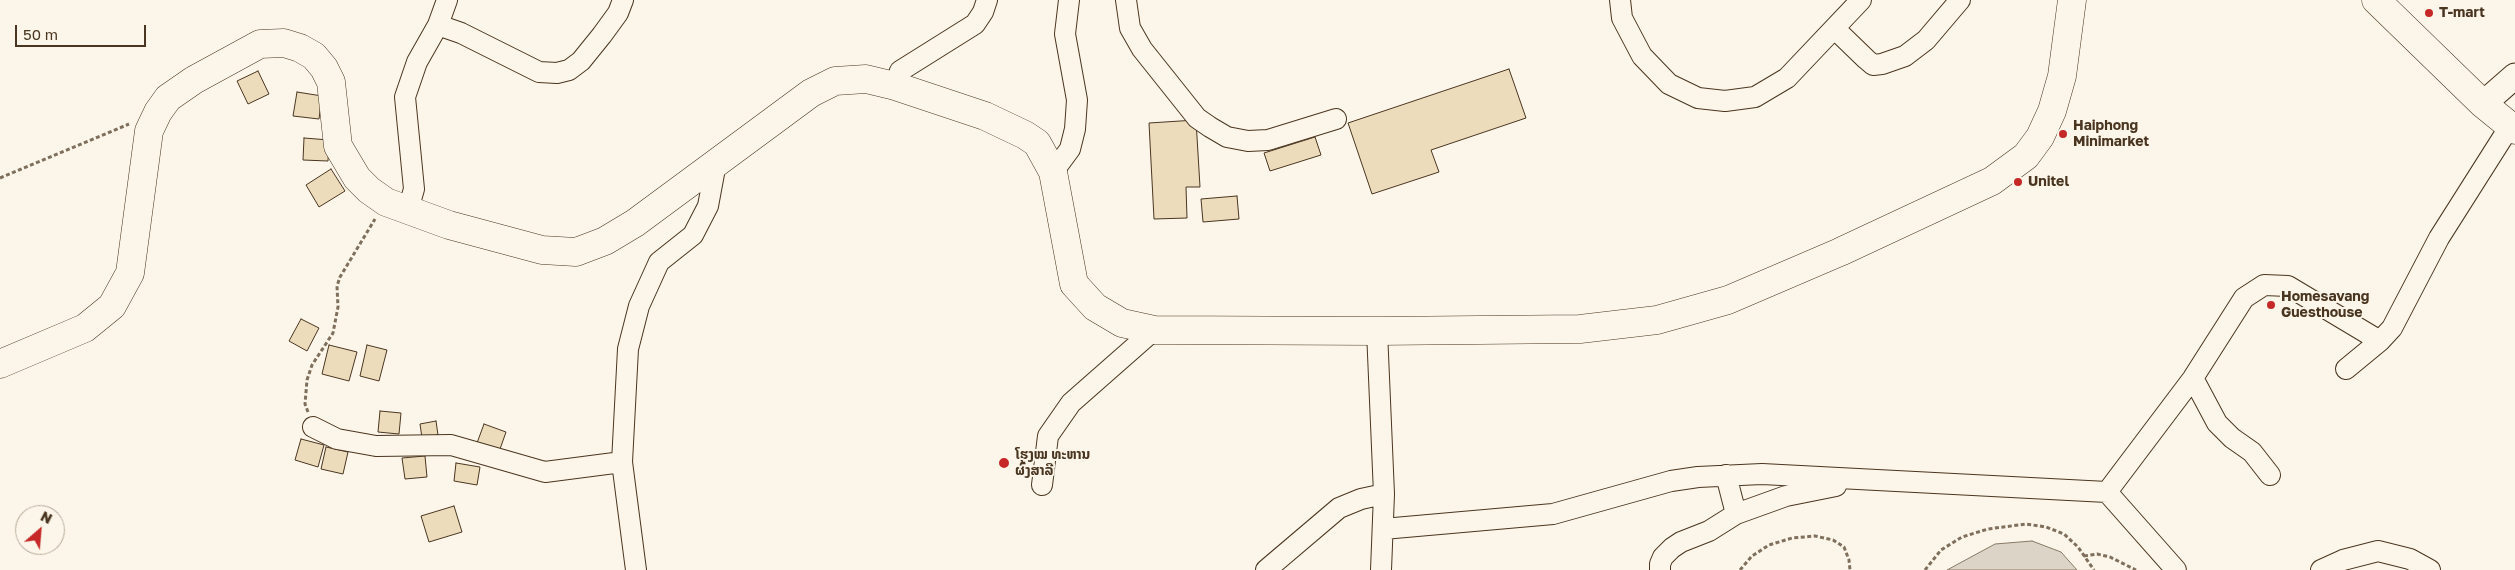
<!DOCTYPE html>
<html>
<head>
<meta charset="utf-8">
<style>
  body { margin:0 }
  #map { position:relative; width:2515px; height:570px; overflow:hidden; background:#fbf6e9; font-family:"Golos Text",sans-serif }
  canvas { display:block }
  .north { position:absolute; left:15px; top:505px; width:50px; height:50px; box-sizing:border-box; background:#fbf6e9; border:1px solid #b4a999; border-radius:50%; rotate:27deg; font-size:14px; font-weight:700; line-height:20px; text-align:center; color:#4a3520 }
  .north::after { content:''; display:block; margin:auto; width:18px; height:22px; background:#c62828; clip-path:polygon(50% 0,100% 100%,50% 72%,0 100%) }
  .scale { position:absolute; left:15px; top:25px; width:131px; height:22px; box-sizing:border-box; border:2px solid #4a3520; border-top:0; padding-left:6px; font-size:15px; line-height:18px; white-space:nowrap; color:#4a3520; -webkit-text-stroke:4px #fbf6e9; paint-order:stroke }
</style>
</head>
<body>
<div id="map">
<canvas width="2515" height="570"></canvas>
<div class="north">N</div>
<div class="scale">50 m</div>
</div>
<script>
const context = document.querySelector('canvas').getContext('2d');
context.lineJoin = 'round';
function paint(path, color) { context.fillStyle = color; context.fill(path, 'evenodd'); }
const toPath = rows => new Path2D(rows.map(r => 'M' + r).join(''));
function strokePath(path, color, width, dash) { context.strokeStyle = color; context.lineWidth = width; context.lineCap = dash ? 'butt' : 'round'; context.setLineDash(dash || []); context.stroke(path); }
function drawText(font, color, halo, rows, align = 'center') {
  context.font = font + ' "Golos Text","Noto Sans Lao",sans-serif'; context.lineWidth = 4; context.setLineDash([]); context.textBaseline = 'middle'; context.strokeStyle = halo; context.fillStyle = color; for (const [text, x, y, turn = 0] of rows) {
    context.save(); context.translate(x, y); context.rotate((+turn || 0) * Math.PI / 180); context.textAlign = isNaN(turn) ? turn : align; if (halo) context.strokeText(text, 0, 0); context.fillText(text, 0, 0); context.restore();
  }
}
const water = toPath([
  [2032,541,2061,552,2077,570,1947,570,1995,544,2032,541]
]);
paint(water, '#dcd4c6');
strokePath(water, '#887966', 1);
const building = toPath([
  [1509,69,1526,118,1431,150,1439,172,1372,194,1348,123,1509,69],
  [258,71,269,94,248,104,237,81,258,71],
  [297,92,322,96,319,119,293,116,297,92],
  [1196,120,1200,187,1186,187,1187,218,1154,219,1149,123,1196,120],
  [1315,137,1321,155,1270,171,1264,153,1315,137],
  [304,138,329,140,328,161,303,160,304,138],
  [331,169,345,191,319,207,306,185,331,169],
  [1237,196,1239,219,1203,222,1201,199,1237,196],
  [301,319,319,328,307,351,289,341,301,319],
  [329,345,357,352,349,381,322,374,329,345],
  [367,345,387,350,379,381,360,376,367,345],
  [380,411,401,413,399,434,378,432,380,411],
  [436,421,438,435,422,438,420,424,436,421],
  [484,424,506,432,499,452,477,443,484,424],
  [301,439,324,445,318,467,295,460,301,439],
  [326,447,348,452,343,474,321,469,326,447],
  [425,456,427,477,405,479,402,458,425,456],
  [456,463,480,467,477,485,454,481,456,463],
  [454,506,462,532,429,542,421,516,454,506]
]);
paint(building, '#ecdcbc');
strokePath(building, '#4a3520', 1);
const minor = toPath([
  [1126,0,1130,28,1142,49,1197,118,1210,127,1227,137,1248,141,1268,140,1336,119],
  [1620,0,1622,18,1642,56,1669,84,1698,98,1725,101,1755,97,1787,78,1861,0],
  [438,25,461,33,539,72,557,73,569,70,581,61,602,35,618,13,623,0],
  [1835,29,1866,59,1873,65,1882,64,1905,56,1926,40,1960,0],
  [895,86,900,71,975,24,983,12,987,0],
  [1053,172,1070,149,1075,129,1077,100,1065,34,1069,0],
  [408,210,414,189,405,97,417,62,438,25,447,0],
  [1377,331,1384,494,1381,570],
  [2346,369,2380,341],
  [2193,378,2217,423,2232,438,2252,452,2270,475],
  [313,427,337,439,376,446,451,445,545,472,622,462],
  [1726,475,1736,514],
  [1042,485,1048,436,1071,403,1154,330],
  [2107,492,2193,378,2244,298,2264,285,2288,286,2380,341,2392,328,2439,238,2510,126],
  [1383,529,1553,514,1671,481,1698,477,1762,474,2107,492,2176,570],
  [636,570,622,462,628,349,639,306,659,262,693,235,708,206,716,163],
  [1266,570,1339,508,1361,499,1384,494],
  [1660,570,1660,564,1663,557,1672,548,1681,542,1709,531,1736,514,1786,496,1836,486],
  [2321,570,2343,560,2378,551,2410,559,2430,570]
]);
const major = toPath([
  [2483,104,2515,76]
]);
const highway = toPath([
  [2376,0,2483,104,2515,130],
  [0,364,85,328,112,306,130,273,149,131,158,112,168,98,194,80,260,44,284,43,300,48,314,56,324,68,331,82,338,146,357,178,369,190,386,202,449,225,542,250,576,252,605,241,635,223,811,93,835,81,866,79,895,86,985,116,1025,135,1037,143,1053,172,1074,284,1095,307,1122,323,1154,330,1377,331,1580,329,1657,320,1728,300,1840,252,1992,181,2026,156,2040,137,2052,111,2062,76,2072,0]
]);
strokePath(minor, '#4a3520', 22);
strokePath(major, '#4a3520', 27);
strokePath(highway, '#4a3520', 29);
strokePath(toPath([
  [0,178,129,124],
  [308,412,305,404,307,380,312,365,333,333,338,307,337,286,340,277,375,219],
  [2084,556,2097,554,2110,557,2136,570],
  [1740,570,1752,556,1769,545,1792,538,1815,536,1833,540,1844,547,1849,560,1850,570],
  [1925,570,1941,550,1962,537,1988,529,2026,524,2046,527,2064,534,2078,547,2094,570]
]), '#7f6f5c', 3, [4, 2.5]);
strokePath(minor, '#fbf6e9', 20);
strokePath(major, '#fbf6e9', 25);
strokePath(highway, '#fbf6e9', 28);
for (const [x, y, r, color] of [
  [2429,13,5,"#c62828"],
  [2063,134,5,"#c62828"],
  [2018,182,5,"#c62828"],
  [2271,305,5,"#c62828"],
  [1004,463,6,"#c62828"]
]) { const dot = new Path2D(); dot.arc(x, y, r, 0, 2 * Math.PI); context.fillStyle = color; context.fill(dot); strokePath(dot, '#fbf6e9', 2); }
drawText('bold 14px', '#4a3520', '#fbf6e9', [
  ["T-mart",2439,13],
  ["Haiphong",2073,126],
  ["Minimarket",2073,142],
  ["Unitel",2028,182],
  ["Homesavang",2281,297],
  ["Guesthouse",2281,313],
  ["ໂຮງໝ ທະຫານ",1015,455],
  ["ຜົ້ງສາລີ",1015,471]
], 'left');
</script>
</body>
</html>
